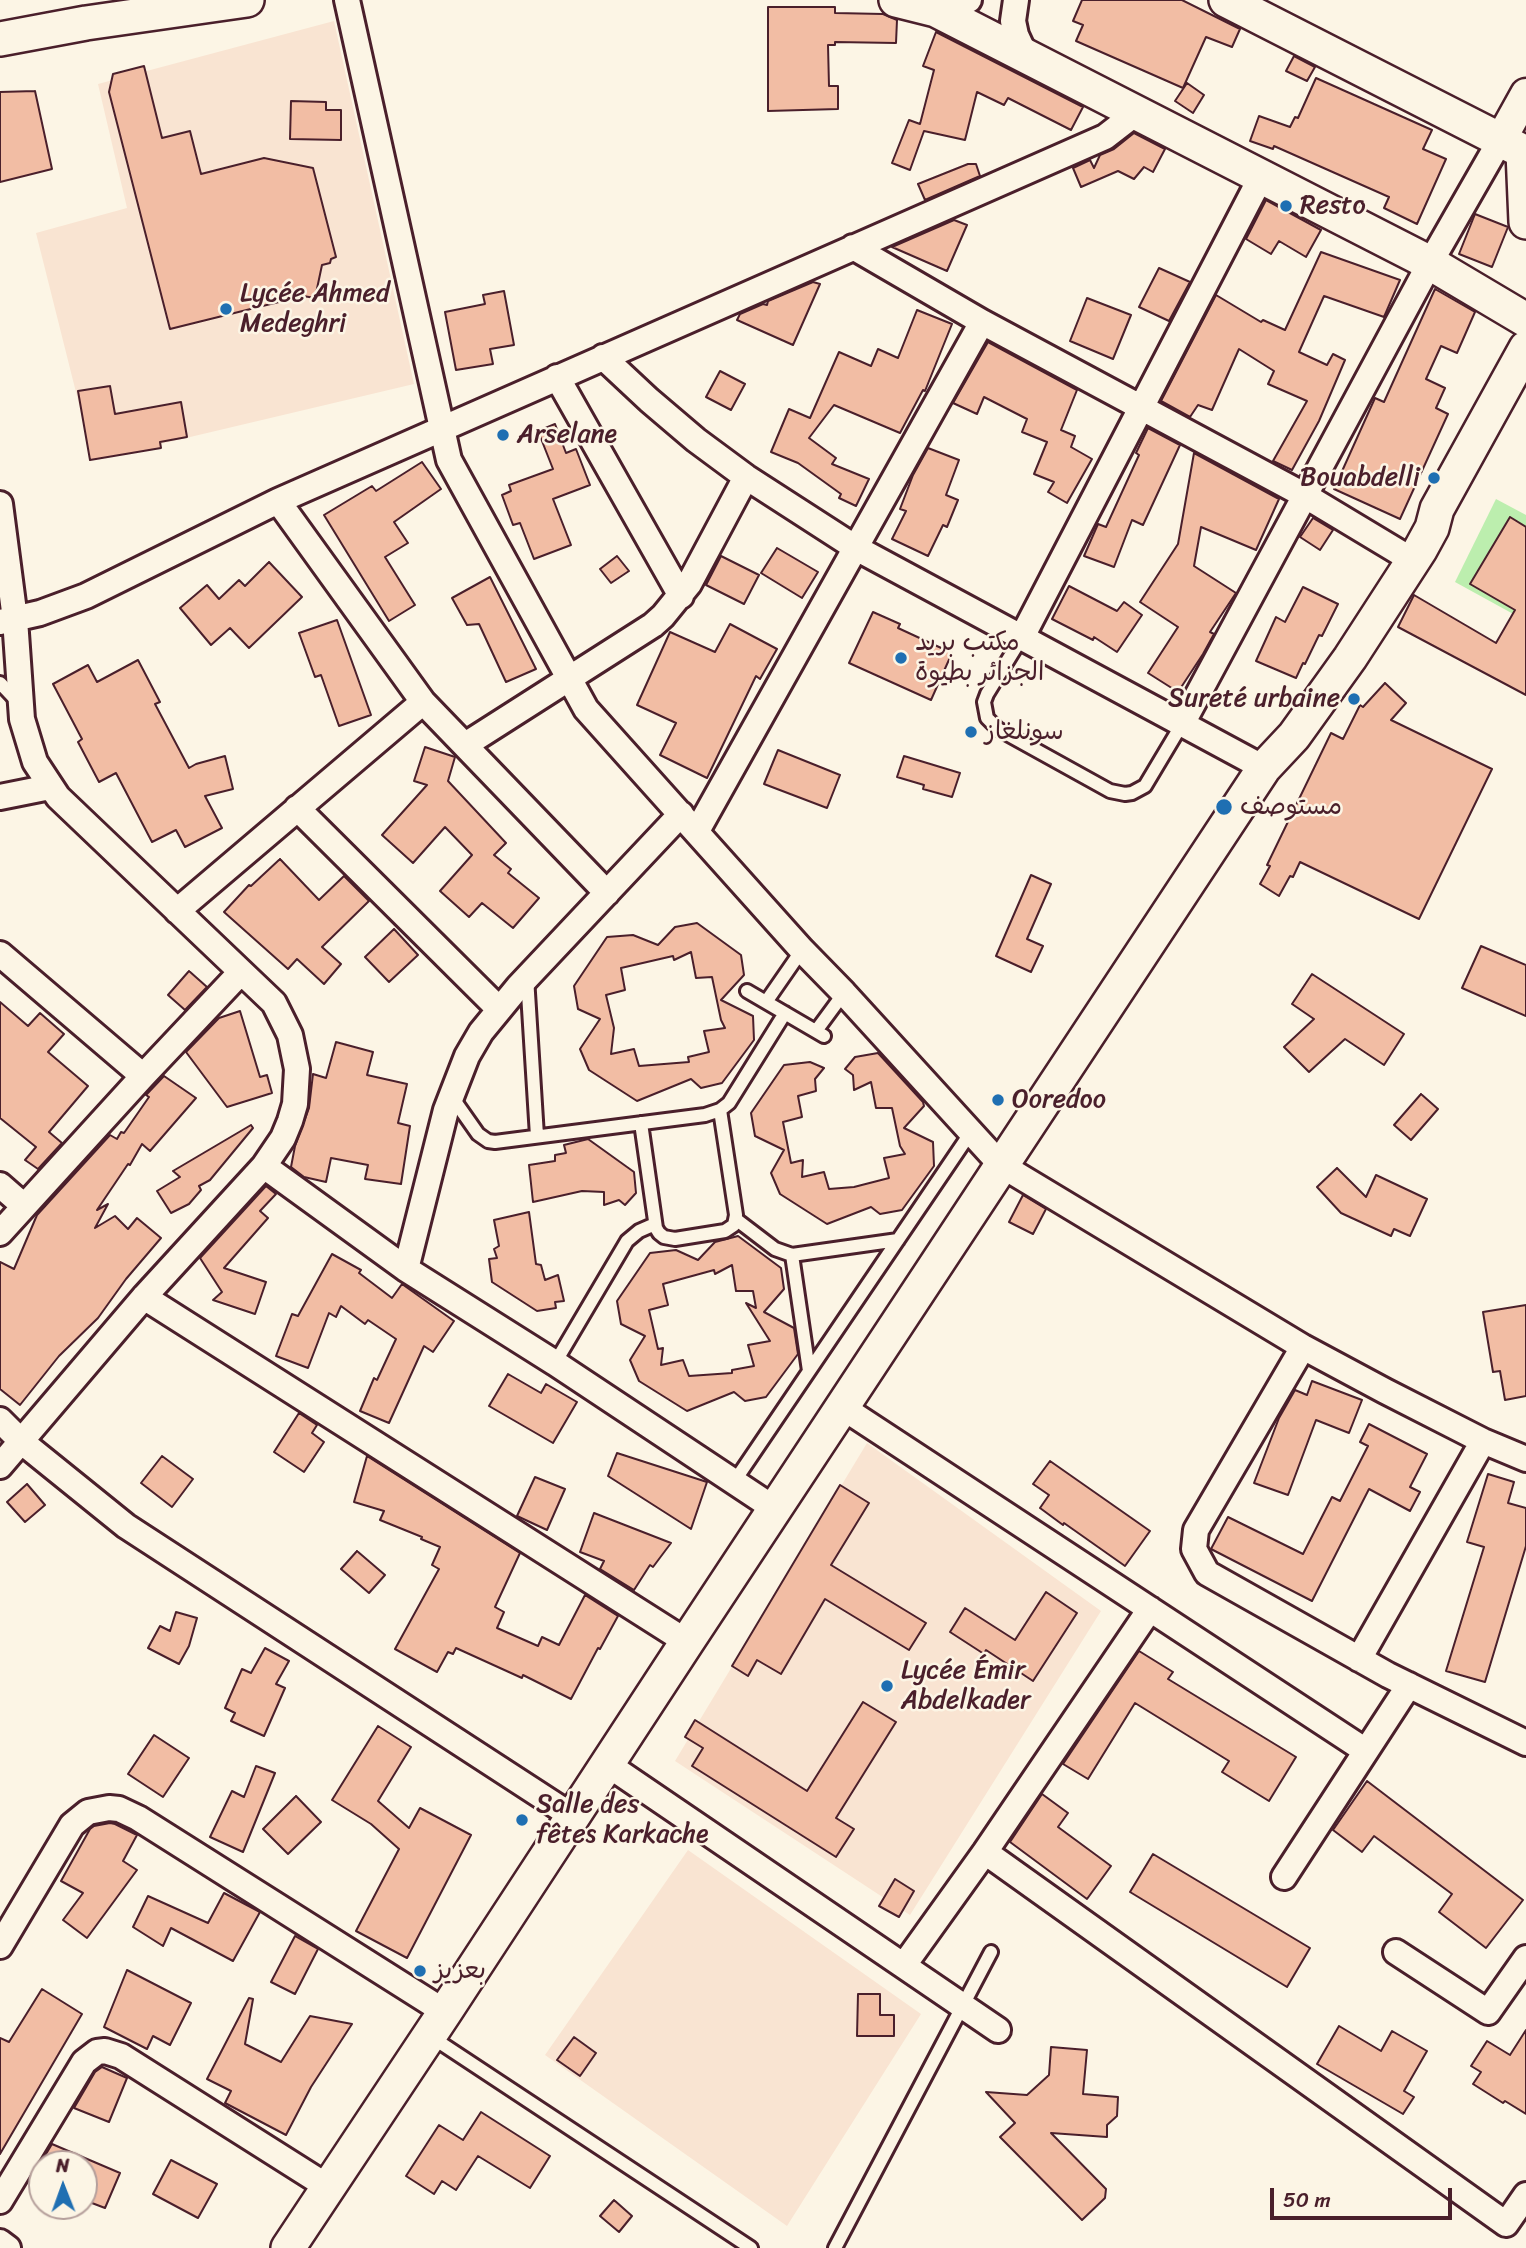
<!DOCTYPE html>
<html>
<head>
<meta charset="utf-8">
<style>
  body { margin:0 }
  #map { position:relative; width:1526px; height:2248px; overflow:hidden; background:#fcf5e5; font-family:Sriracha,sans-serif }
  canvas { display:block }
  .north { position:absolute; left:28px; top:2150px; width:70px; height:70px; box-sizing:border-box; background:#fcf5e5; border:2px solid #b59f9b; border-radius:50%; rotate:359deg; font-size:19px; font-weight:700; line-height:28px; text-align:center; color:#4a1f2b }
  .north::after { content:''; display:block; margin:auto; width:24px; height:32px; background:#1f6fb2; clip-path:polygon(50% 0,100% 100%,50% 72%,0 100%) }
  .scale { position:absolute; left:1270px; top:2188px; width:182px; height:32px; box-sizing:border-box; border:4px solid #4a1f2b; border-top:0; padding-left:9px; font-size:21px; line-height:24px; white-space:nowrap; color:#4a1f2b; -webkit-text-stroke:5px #fcf5e5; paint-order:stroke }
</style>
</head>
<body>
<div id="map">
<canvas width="1526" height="2248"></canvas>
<div class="north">N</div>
<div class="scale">50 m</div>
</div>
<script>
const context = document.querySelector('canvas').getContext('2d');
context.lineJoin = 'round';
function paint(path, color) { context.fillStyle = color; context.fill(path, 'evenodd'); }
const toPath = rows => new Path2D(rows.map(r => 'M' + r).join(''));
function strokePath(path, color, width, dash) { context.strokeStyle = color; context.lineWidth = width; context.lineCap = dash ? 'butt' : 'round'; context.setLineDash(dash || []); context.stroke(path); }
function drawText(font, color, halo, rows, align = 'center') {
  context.font = font + ' Sriracha,"Playpen Sans Arabic",sans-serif'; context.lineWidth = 5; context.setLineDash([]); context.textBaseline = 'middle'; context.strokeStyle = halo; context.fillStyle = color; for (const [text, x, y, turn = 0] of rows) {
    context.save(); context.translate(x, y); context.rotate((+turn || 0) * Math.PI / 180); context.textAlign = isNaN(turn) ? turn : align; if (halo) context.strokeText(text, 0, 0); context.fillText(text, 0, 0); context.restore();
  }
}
paint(toPath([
  [334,21,414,384,93,460,36,233,127,208,98,84],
  [867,1443,1101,1611,910,1915,675,1761],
  [688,1850,921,2014,787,2226,545,2055]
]), '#f9e4d2');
paint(toPath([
  [1496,499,1526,515,1526,621,1455,582]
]), '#bceeae');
const building = toPath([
  [1082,0,1182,0,1240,29,1232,47,1206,37,1183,88,1076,41,1083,25,1073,21,1082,0],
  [768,7,835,7,835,13,883,14,897,20,896,43,835,42,835,45,828,45,829,86,838,86,838,109,768,111,768,7],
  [936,32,1083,107,1071,130,1008,98,1004,105,977,92,965,140,924,131,910,170,892,163,909,120,920,124,934,70,923,66,936,32],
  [1294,56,1315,67,1307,81,1286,71,1294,56],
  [144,66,162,138,190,131,201,174,264,158,313,168,336,257,331,259,330,263,322,265,315,298,303,296,170,329,109,92,113,74,144,66],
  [1316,78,1432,130,1423,149,1446,159,1417,224,1384,208,1389,197,1274,146,1273,149,1250,141,1259,116,1290,127,1295,117,1298,118,1316,78],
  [1187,83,1204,95,1193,113,1175,101,1187,83],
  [35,91,52,169,0,182,0,92,35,91],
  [291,101,326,102,326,110,341,110,341,140,290,139,291,101],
  [1134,133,1165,149,1153,172,1144,167,1134,179,1118,171,1081,187,1073,168,1090,160,1094,168,1100,155,1114,149,1134,133],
  [968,164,976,164,980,176,925,200,918,184,968,164],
  [1266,200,1321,230,1306,257,1279,241,1271,254,1246,239,1266,200],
  [1475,214,1508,227,1492,267,1459,254,1475,214],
  [954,220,967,225,947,271,892,247,954,220],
  [1321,252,1400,280,1384,317,1324,296,1299,352,1327,365,1333,354,1345,360,1319,421,1292,470,1273,461,1307,401,1268,384,1274,371,1239,349,1212,410,1198,405,1190,417,1161,401,1216,295,1261,322,1263,320,1285,330,1321,252],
  [1159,268,1190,282,1169,321,1139,307,1159,268],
  [813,282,820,284,793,345,737,320,740,314,763,304,767,305,768,301,813,282],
  [1435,289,1475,312,1457,353,1441,346,1426,379,1445,388,1436,408,1448,414,1400,519,1334,489,1375,398,1384,402,1435,289],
  [504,291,514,345,490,349,493,364,456,370,445,312,485,304,483,295,504,291],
  [1087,298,1131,315,1113,359,1070,341,1087,298],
  [917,310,952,324,925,391,923,390,900,433,834,405,809,438,836,458,832,464,869,479,856,506,839,498,841,494,798,463,771,452,789,409,810,418,839,352,871,366,878,349,898,358,917,310],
  [988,342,1077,390,1061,430,1075,436,1071,447,1092,459,1067,503,1048,492,1054,482,1034,474,1047,442,1022,432,1027,419,984,397,977,414,953,403,988,342],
  [720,371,745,384,731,410,706,397,720,371],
  [110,386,115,414,181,402,187,437,160,442,161,448,90,460,78,391,110,386],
  [555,424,566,453,576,449,590,485,553,499,571,545,534,559,520,523,513,525,502,495,511,491,509,485,553,469,538,431,555,424],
  [1148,428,1180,445,1143,525,1132,520,1114,567,1084,556,1098,524,1106,527,1139,455,1136,453,1148,428],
  [928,448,959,460,946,495,958,500,947,527,943,525,928,556,892,539,906,511,900,509,913,475,928,448],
  [1194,453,1279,499,1256,550,1201,527,1194,566,1236,593,1210,632,1214,634,1203,654,1178,692,1148,673,1178,627,1140,602,1178,544,1194,453],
  [422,462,441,489,394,522,408,543,385,557,415,605,389,621,324,515,372,486,376,491,422,462],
  [1510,517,1526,527,1526,695,1398,627,1414,595,1496,643,1515,610,1470,584,1510,517],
  [1313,518,1333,530,1320,550,1300,537,1313,518],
  [777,548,818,572,802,598,761,573,777,548],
  [617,556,629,571,611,583,600,569,617,556],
  [721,556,759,575,744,604,706,585,721,556],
  [269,562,302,597,249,648,230,628,211,645,180,608,207,585,219,599,239,580,245,586,269,562],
  [490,577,536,669,506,682,479,624,467,625,452,598,490,577],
  [1069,586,1117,611,1124,602,1142,615,1117,652,1094,637,1093,640,1052,619,1069,586],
  [1303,587,1338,604,1322,636,1319,635,1305,664,1303,663,1296,678,1256,661,1276,617,1285,622,1303,587],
  [873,612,900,624,898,628,952,653,931,700,849,663,873,612],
  [337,620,371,715,339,726,321,675,315,677,299,633,337,620],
  [730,624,777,649,760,679,756,676,707,778,660,755,676,723,637,705,670,632,715,652,730,624],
  [138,660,160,702,155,704,189,768,196,764,225,756,233,789,205,796,222,828,185,847,176,830,152,842,116,773,99,782,78,742,82,739,53,684,88,665,97,682,138,660],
  [1385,683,1406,703,1391,720,1492,769,1419,919,1300,862,1293,877,1290,876,1279,896,1260,884,1270,866,1267,865,1331,733,1343,739,1360,705,1363,707,1385,683],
  [425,747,455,757,448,781,506,843,494,855,511,869,508,873,539,898,513,928,482,903,469,917,440,891,472,855,445,827,413,863,382,835,427,785,414,781,425,747],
  [778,750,840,775,827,808,764,784,778,750],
  [904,756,960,773,952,797,923,789,924,785,897,777,904,756],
  [280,859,319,900,344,876,369,901,322,947,341,964,324,984,297,959,288,969,224,912,249,885,251,886,280,859],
  [1031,875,1051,884,1027,939,1043,946,1031,972,996,956,1031,875],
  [697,923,741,955,744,975,721,1000,753,1016,754,1040,722,1083,701,1088,691,1079,637,1101,589,1070,580,1049,600,1019,578,1009,574,986,607,937,633,935,658,945,675,927,697,923],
  [691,952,696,978,712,977,721,1020,725,1028,704,1031,709,1052,688,1057,689,1062,639,1066,634,1049,611,1054,614,1028,606,995,625,990,621,968,673,956,674,960,691,952],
  [394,929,418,955,389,982,365,957,394,929],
  [1481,946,1526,965,1526,1016,1462,988,1481,946],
  [189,971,207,987,185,1010,168,995,189,971],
  [1312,974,1404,1034,1384,1065,1345,1039,1309,1072,1284,1047,1314,1019,1292,1004,1312,974],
  [0,1002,28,1026,40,1013,64,1034,48,1052,88,1086,49,1132,62,1143,38,1169,25,1160,36,1147,0,1118,0,1002],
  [240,1011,260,1077,267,1075,272,1093,227,1107,186,1052,219,1018,240,1011],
  [336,1042,373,1052,367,1075,407,1084,398,1123,410,1126,401,1184,365,1179,368,1165,331,1158,326,1182,304,1177,291,1167,295,1146,309,1108,313,1074,326,1078,336,1042],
  [878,1053,923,1102,924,1106,904,1128,933,1142,934,1166,902,1210,880,1214,871,1207,827,1224,780,1194,771,1173,784,1150,755,1136,751,1113,784,1065,810,1062,824,1068,815,1079,816,1091,798,1096,802,1117,783,1122,791,1163,803,1160,802,1177,824,1172,829,1189,854,1187,889,1178,884,1158,905,1154,900,1146,892,1108,876,1108,871,1082,854,1090,853,1075,845,1069,855,1057,878,1053],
  [164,1076,196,1098,150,1151,142,1144,130,1165,128,1164,97,1210,108,1204,95,1228,115,1216,128,1229,137,1218,161,1238,126,1279,98,1318,59,1356,20,1405,0,1389,0,1262,14,1269,37,1215,110,1135,117,1139,121,1132,124,1133,149,1097,146,1095,164,1076],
  [1421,1094,1438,1109,1411,1140,1394,1125,1421,1094],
  [251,1125,253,1128,210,1180,199,1186,201,1190,189,1204,171,1213,157,1191,180,1177,173,1171,251,1125],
  [588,1139,634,1172,636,1193,625,1205,619,1200,604,1205,604,1192,582,1191,533,1202,529,1165,555,1161,555,1155,566,1153,564,1145,588,1139],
  [1337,1168,1366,1197,1376,1175,1427,1199,1410,1236,1394,1229,1391,1236,1341,1213,1317,1187,1337,1168],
  [266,1186,276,1194,260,1211,268,1218,224,1268,266,1282,255,1314,213,1300,222,1292,200,1258,266,1186],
  [1023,1195,1046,1209,1033,1234,1009,1222,1023,1195],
  [529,1212,536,1264,541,1265,545,1280,558,1275,564,1301,555,1302,556,1308,537,1311,492,1282,489,1259,497,1258,494,1249,499,1246,494,1220,529,1212],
  [738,1236,781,1268,784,1289,764,1312,794,1328,798,1354,766,1397,745,1401,734,1392,687,1411,639,1381,630,1360,645,1336,621,1324,617,1301,650,1253,676,1250,698,1260,715,1242,738,1236],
  [732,1265,736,1291,753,1291,756,1308,746,1303,770,1341,748,1345,754,1366,732,1370,732,1373,689,1376,683,1360,661,1365,663,1348,658,1349,649,1310,668,1305,663,1284,714,1270,715,1274,732,1265],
  [332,1254,361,1270,359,1273,392,1298,402,1284,454,1321,433,1352,424,1346,389,1423,360,1411,374,1378,377,1380,396,1339,368,1320,365,1324,341,1306,336,1317,329,1313,308,1368,276,1356,292,1314,298,1316,332,1254],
  [1526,1305,1526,1396,1505,1400,1500,1371,1493,1372,1483,1312,1526,1305],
  [508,1374,541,1393,546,1384,577,1402,553,1443,489,1406,508,1374],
  [1312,1381,1362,1400,1349,1433,1316,1420,1288,1495,1254,1483,1279,1418,1295,1390,1307,1395,1312,1381],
  [299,1413,317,1425,312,1433,324,1442,304,1472,274,1452,299,1413],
  [1369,1424,1427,1454,1410,1487,1420,1492,1410,1511,1369,1489,1312,1601,1211,1549,1228,1517,1303,1554,1332,1497,1340,1501,1368,1446,1360,1442,1369,1424],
  [617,1453,707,1482,691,1529,608,1476,617,1453],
  [162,1456,193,1479,172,1507,141,1483,162,1456],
  [367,1456,520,1553,495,1607,504,1612,497,1628,538,1646,542,1637,559,1645,585,1595,618,1616,600,1649,598,1648,571,1699,523,1675,522,1678,456,1648,453,1654,448,1652,437,1672,395,1649,439,1569,432,1565,440,1547,421,1539,422,1537,380,1520,384,1511,354,1502,367,1456],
  [1050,1461,1150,1531,1125,1566,1064,1523,1063,1525,1040,1508,1049,1495,1033,1484,1050,1461],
  [1488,1474,1514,1482,1508,1503,1526,1508,1526,1546,1485,1682,1446,1671,1484,1547,1467,1542,1488,1474],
  [535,1477,565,1489,547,1530,517,1516,535,1477],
  [27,1484,45,1505,25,1522,7,1502,27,1484],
  [840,1485,869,1503,831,1565,926,1623,909,1650,825,1599,781,1674,757,1660,748,1676,732,1666,840,1485],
  [594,1513,671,1543,653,1567,650,1565,634,1590,600,1569,604,1561,580,1552,594,1513],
  [357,1551,385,1575,369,1593,341,1569,357,1551],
  [1046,1592,1077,1613,1033,1681,986,1650,984,1654,950,1632,965,1608,1015,1640,1046,1592],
  [176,1612,197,1618,189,1646,179,1664,148,1648,160,1626,170,1631,176,1612],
  [265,1648,289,1661,276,1684,285,1688,264,1736,231,1721,235,1713,225,1708,242,1669,251,1673,265,1648],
  [1139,1651,1173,1672,1168,1679,1296,1757,1269,1801,1222,1772,1229,1761,1135,1703,1088,1779,1063,1764,1139,1651],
  [863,1702,896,1722,836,1818,854,1829,836,1857,692,1766,703,1748,685,1737,695,1720,807,1791,863,1702],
  [378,1726,411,1747,378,1801,409,1828,420,1808,471,1835,407,1958,356,1931,399,1849,371,1824,332,1800,378,1726],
  [154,1735,189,1758,163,1797,128,1774,154,1735],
  [256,1766,275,1773,243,1852,210,1837,232,1791,244,1797,256,1766],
  [1367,1781,1523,1900,1486,1948,1439,1912,1452,1894,1374,1836,1362,1852,1333,1830,1367,1781],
  [1042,1794,1068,1813,1058,1827,1111,1866,1087,1899,1010,1842,1042,1794],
  [296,1796,321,1822,288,1854,263,1829,296,1796],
  [110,1823,115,1824,137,1835,123,1861,137,1870,87,1938,63,1920,83,1893,61,1881,90,1829,94,1826,110,1823],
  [1153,1854,1310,1948,1287,1987,1130,1892,1153,1854],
  [895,1879,914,1891,899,1917,879,1906,895,1879],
  [224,1893,260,1912,233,1961,171,1928,163,1946,133,1927,148,1896,208,1923,224,1893],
  [295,1936,318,1949,295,1994,271,1982,295,1936],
  [127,1970,191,2003,170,2045,153,2036,147,2049,104,2027,127,1970],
  [42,1989,82,2014,0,2154,0,2038,9,2042,42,1989],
  [858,1994,880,1994,880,2015,894,2015,894,2036,857,2036,858,1994],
  [249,1998,253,1999,245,2044,281,2062,310,2016,352,2024,311,2087,286,2135,225,2103,231,2091,207,2079,249,1998],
  [1339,2026,1381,2051,1392,2031,1427,2051,1404,2091,1414,2097,1403,2114,1317,2064,1339,2026],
  [1526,2030,1526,2114,1505,2101,1503,2103,1473,2084,1481,2072,1471,2066,1487,2041,1510,2055,1526,2030],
  [574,2037,596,2053,580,2076,557,2060,574,2037],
  [1051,2047,1087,2050,1083,2094,1118,2097,1117,2116,1107,2125,1107,2137,1051,2133,1106,2189,1105,2198,1082,2220,1000,2137,1015,2123,986,2092,1027,2095,1049,2075,1051,2047],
  [102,2067,127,2078,109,2122,74,2108,95,2072,102,2067],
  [481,2112,550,2156,530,2188,478,2156,456,2190,442,2181,434,2194,406,2176,439,2125,463,2140,481,2112],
  [52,2144,120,2173,105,2208,84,2200,84,2164,40,2164,52,2144],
  [171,2160,217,2184,198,2218,153,2194,171,2160],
  [614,2200,632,2216,619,2232,600,2216,614,2200]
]);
paint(building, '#f2bda4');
strokePath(building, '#4a1f2b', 2);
const service = toPath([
  [1022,637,987,694,984,702,987,718,998,729,1110,791,1125,794,1132,793,1145,786,1182,724],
  [0,683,19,703],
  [527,977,537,1136],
  [747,991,824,1036],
  [766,1002,802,950],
  [816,1031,844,993],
  [452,1097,478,1134,488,1141,495,1142,705,1115,720,1110,729,1103,785,1013],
  [641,1123,656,1228,659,1233,664,1237,675,1239,725,1231,734,1225,736,1215,720,1110],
  [737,1220,775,1249,792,1255,898,1240],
  [792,1255,809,1371],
  [555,1363,627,1241,639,1231,655,1224],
  [734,1482,971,1132],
  [430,2036,751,2248],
  [835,2248,991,1952]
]);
const minor = toPath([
  [347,0,449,460,586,709,802,950,844,993,1001,1165,1303,1347,1385,1391,1483,1441,1526,1459],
  [1016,0,1013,21,1016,35,1022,48,1032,58],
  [924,2,969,0],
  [853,247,982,322,1304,495,1402,554],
  [603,357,649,400,696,440,746,477,856,548,1264,768],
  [557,377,681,596],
  [278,501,423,702,607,893],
  [0,504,15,619,22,719,35,762,58,797,274,1003,290,1035,297,1069,295,1104,290,1121,283,1138,264,1166,144,1297,0,1466],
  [0,622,40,613,86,596,278,501,1105,137,1136,113],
  [1022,637,1261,177],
  [1182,724,1430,263,1501,139],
  [465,745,653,625,663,616,689,584,746,477],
  [0,797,50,787],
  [297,808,498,1008],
  [697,831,982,322],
  [177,911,423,702],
  [0,954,143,1076],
  [264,1166,406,1269,555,1363,775,1509],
  [0,1185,24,1206],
  [0,1233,143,1076,241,972],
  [406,1269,446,1110,467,1056,481,1032,518,987,681,814],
  [144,1297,687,1642],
  [1303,1347,1196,1530,1194,1549,1207,1573,1388,1675,1526,1743],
  [842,1407,1366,1751],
  [0,1420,22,1442,126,1526,572,1816],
  [1359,1659,1483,1441],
  [607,1764,998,2030],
  [985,1852,1506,2224,1526,2195],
  [1284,1877,1409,1685],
  [0,1946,72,1825,88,1812,109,1808,119,1809,138,1818,445,2012],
  [1396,1952,1488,2012,1526,1958],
  [904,1965,985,1852,1150,1609],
  [0,2201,84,2062,97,2052,105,2051,121,2056,328,2187],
  [0,2242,8,2248]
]);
const tertiary = toPath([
  [1501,139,1526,94]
]);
const secondary = toPath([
  [896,0,936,10,1430,263,1526,320],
  [1226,0,1526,153],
  [0,39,86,23,247,0],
  [1523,152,1526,222],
  [288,2248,445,2012,687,1642,1264,768,1294,736,1350,658,1420,550,1432,528,1437,509,1526,348]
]);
strokePath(service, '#4a1f2b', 18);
strokePath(minor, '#4a1f2b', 30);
strokePath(tertiary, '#4a1f2b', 35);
strokePath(secondary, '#4a1f2b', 38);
strokePath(service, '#fcf5e5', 12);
strokePath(minor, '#fcf5e5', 24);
strokePath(tertiary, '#fcf5e5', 30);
strokePath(secondary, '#fcf5e5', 33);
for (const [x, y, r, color] of [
  [1286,206,7,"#1f6fb2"],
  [226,309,7,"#1f6fb2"],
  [503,435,7,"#1f6fb2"],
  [1434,478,7,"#1f6fb2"],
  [901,658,7,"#1f6fb2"],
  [1354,699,7,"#1f6fb2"],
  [971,732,7,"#1f6fb2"],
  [1224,807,9,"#1f6fb2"],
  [998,1100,7,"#1f6fb2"],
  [887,1686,7,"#1f6fb2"],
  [522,1820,7,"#1f6fb2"],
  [420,1971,7,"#1f6fb2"]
]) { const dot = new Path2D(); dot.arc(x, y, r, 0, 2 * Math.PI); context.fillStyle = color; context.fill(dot); strokePath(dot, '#fcf5e5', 2.5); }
drawText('26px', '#4a1f2b', '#fcf5e5', [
  ["Resto",1300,206],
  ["Lycée Ahmed",240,294],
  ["Medeghri",240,324],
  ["Arselane",517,435],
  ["Bouabdelli",1420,478,"right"],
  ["مكتب بريد",915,643],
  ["الجزائر بطيوة",915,673],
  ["Sureté urbaine",1340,699,"right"],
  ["سونلغاز",985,732],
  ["مستوصف",1240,807],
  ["Ooredoo",1012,1100],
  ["Lycée Émir",901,1671],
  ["Abdelkader",901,1701],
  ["Salle des",536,1805],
  ["fêtes Karkache",536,1835],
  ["بعزيز",434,1971]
], 'left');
</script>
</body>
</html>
